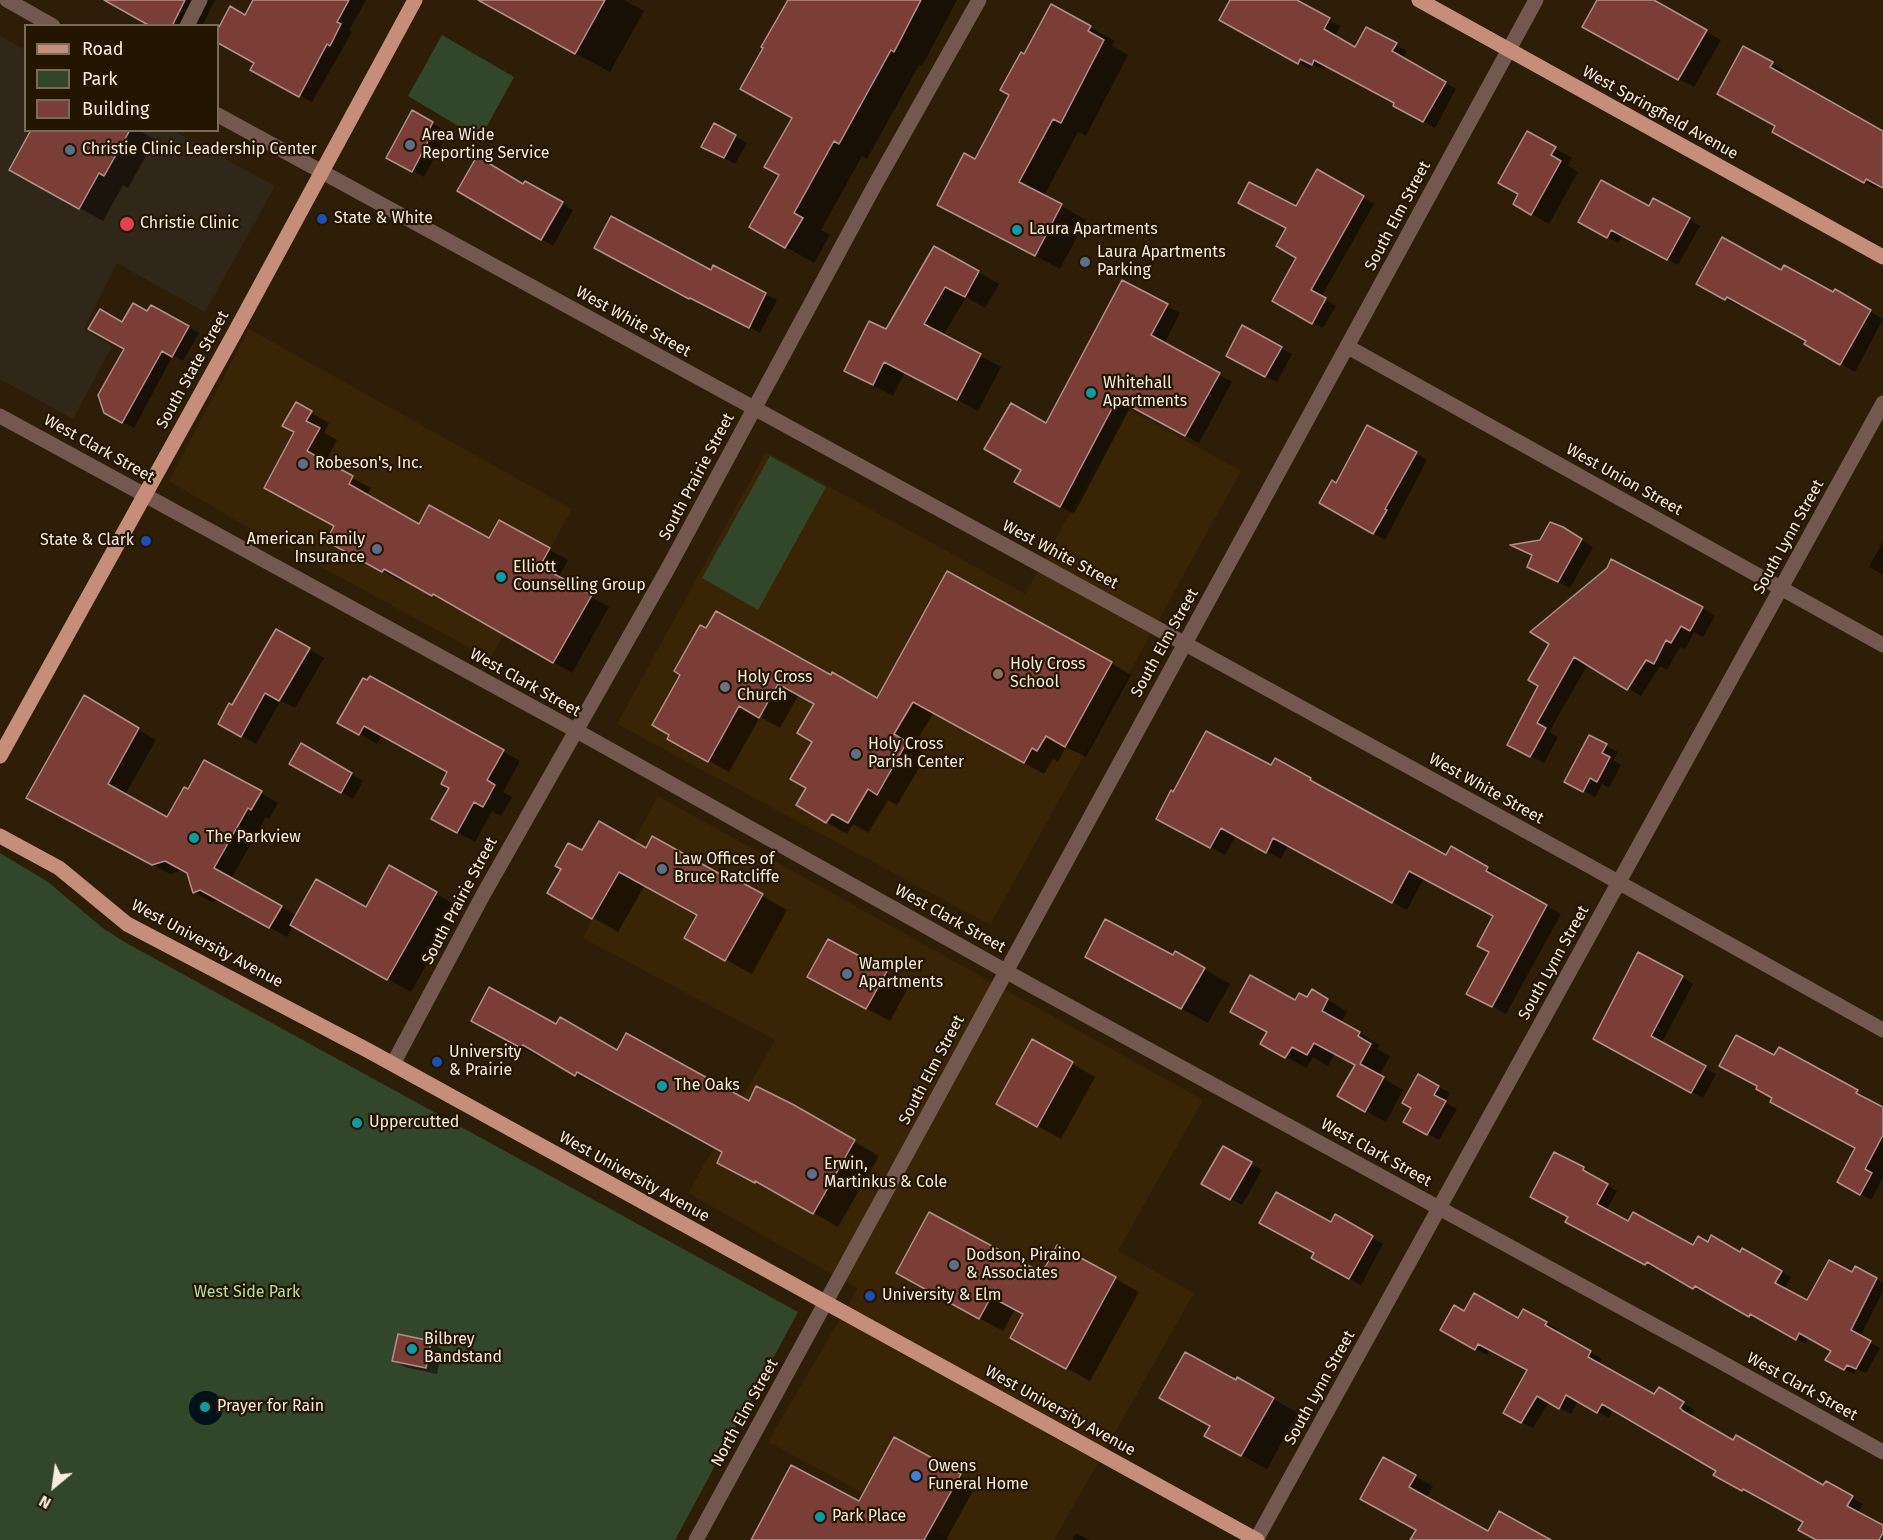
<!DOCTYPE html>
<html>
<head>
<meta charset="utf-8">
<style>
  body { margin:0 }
  #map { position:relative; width:1883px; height:1540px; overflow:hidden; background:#2e1e08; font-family:"Fira Sans",sans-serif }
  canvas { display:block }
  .legend { position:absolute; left:24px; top:24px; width:195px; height:108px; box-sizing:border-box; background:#241501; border:2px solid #786b59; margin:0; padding:8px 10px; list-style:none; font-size:18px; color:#f6ebde }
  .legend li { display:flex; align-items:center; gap:12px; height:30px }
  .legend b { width:30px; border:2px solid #786b59 }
  .north { position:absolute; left:24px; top:1456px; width:60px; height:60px; -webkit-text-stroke:4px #241501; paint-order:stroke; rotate:209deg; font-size:16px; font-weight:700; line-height:24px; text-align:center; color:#f6ebde }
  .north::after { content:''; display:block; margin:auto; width:21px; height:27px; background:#f6ebde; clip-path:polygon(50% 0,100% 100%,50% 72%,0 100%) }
</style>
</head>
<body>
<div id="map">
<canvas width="1883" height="1540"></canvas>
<ul class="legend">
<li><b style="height:8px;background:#c48e7a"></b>Road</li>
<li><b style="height:16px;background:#32462a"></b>Park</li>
<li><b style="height:16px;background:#7a3e37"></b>Building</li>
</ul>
<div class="north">N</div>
</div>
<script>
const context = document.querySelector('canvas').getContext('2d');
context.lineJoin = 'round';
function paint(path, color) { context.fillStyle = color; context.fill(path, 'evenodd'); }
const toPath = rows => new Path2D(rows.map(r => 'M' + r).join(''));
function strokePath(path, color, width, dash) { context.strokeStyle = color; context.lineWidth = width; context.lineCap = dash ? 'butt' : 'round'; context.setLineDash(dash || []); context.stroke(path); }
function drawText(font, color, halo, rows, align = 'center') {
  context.font = font + ' "Fira Sans",sans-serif'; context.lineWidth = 4.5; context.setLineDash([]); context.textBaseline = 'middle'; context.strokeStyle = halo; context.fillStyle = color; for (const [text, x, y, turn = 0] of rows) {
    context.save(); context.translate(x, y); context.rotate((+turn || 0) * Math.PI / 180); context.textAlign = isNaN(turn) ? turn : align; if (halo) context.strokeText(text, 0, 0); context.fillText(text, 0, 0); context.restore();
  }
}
paint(toPath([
  [249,329,572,509,490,659,237,521,169,481],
  [1128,409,1241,471,990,925,617,724,766,452,1025,594],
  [658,796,1203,1100,1118,1251,1194,1293,1054,1540,951,1540,768,1442,858,1288,819,1267,688,1193,775,1040,583,938]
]), '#392406');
paint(toPath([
  [0,36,25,50,26,130,174,131,275,186,205,312,117,263,84,329,112,346,73,419,0,379]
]), '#312718');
paint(toPath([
  [442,35,514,77,480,139,408,96],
  [770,456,826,487,758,610,702,578],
  [0,853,48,882,104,929,128,944,798,1312,675,1540,0,1540]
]), '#32462a');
paint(toPath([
  '189 1408a17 17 0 1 1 34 0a17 17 0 1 1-34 0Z'
]), '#01121d');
paint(toPath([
  [106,0,215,0,202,26,152,26],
  [255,0,366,0,349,30,352,32,312,102,252,69,255,63,218,42,218,32,231,8,245,17],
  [490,0,624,0,644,11,610,72,522,24],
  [793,0,957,0,922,66,919,65,867,159,862,156,821,230,830,235,814,263,751,227,781,175,793,117],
  [1232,0,1294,0,1340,26,1335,37,1356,49,1367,29,1407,51,1403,59,1456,89,1435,128,1395,105,1396,103,1326,65,1324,70,1312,64,1310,69,1221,19],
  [1599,0,1650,0,1721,40,1694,87,1599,35],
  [1051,6,1115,41,1112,46,1128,55,1086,136,1078,132,1044,196,1086,220,1060,269,963,218,975,161,1011,94,1024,56],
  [1744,48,1783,70,1781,74,1883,132,1883,187,1878,184,1876,188,1774,131,1777,125],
  [413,112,444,130,440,137,444,140,424,177,388,157],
  [715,125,747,143,735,164,703,146],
  [33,130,139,130,155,140,128,188,123,185,103,221,11,169],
  [1528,133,1572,158,1568,166,1578,172,1549,224,1515,204,1520,194],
  [1317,171,1374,204,1321,297,1336,306,1323,328,1274,301,1298,257,1296,208],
  [525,183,573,210,553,246,459,190,524,186],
  [1654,200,1700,226,1678,265,1623,235,1618,243,1580,221,1649,208],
  [935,248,999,284,985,308,966,297,943,336,1001,367,978,411,905,372,893,396,846,371,886,331],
  [607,254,711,272,714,267,777,300,760,333,702,303,701,304],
  [1782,272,1834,294,1835,291,1883,319,1855,372,1806,344,1808,341,1741,304,1740,307,1698,283],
  [1122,282,1180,313,1164,344,1232,382,1199,443,1131,406,1074,514,1029,490,1046,425],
  [151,307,199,333,183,361,173,355,134,428,105,412,125,348,123,324,148,313],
  [1281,348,1292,354,1277,382,1239,362],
  [296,404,329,423,324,433,337,440,325,463,371,488,367,496,420,526,489,540,499,522,568,560,558,578,609,607,572,673,515,639,403,579,402,582,328,540,335,526,296,432],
  [1368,427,1427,460,1385,540,1321,502,1337,485],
  [1575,535,1593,547,1570,588,1540,573,1541,541],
  [1883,541,1883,575,1869,567],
  [1608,569,1702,608,1715,616,1703,637,1694,632,1685,649,1680,647,1667,670,1660,666,1641,696,1588,664,1549,732,1558,737,1544,763,1522,752],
  [1577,650,1579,651,1539,722,1537,721],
  [700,627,877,700,1111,663,1131,675,1086,757,1066,747,1058,762,1053,759,1044,774,934,712,913,747,927,755,897,805,888,800,868,833,853,824,847,834,798,805,808,788,814,741,815,704,799,694,780,728,760,717,729,772,669,738,682,674],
  [276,631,324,658,295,708,281,700,256,744,220,723,233,707],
  [370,678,520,761,503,792,512,797,501,816,492,811,475,842,433,819,451,788,449,772,382,735,377,744,339,722],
  [84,697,156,740,125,795,168,819,261,793,278,803,269,819,266,817,231,879,297,916,366,909,390,867,459,907,411,992,294,925,287,937,219,899,212,902,194,892,189,872,184,870,170,874,45,808],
  [1589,737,1618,752,1613,761,1621,765,1609,788,1602,784,1595,797,1575,786],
  [301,746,363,781,353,799,291,764],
  [1275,760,1447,857,1487,868,1501,876,1499,880,1561,914,1506,1014,1483,1001,1495,916,1424,878,1407,910,1288,845,1281,859,1236,835,1225,855,1172,826,1272,767],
  [646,850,720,876,762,896,787,910,752,974,712,952,698,915,645,885,618,932,549,892,583,852],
  [1176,953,1230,984,1208,1023,1113,972,1174,957],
  [886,973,909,986,890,1021,832,990],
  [1682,977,1693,984,1661,1044,1716,1074,1703,1098,1595,1038],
  [1312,991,1347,1011,1341,1023,1380,1045,1377,1049,1390,1056,1379,1076,1403,1090,1386,1122,1339,1096,1356,1065,1335,1053,1328,1066,1313,1057,1306,1068,1262,1043,1296,1002,1307,999],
  [557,1026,617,1052,749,1103,793,1106,879,1156,838,1227,781,1194,780,1195,743,1177,719,1163,724,1152,602,1085,601,1088,548,1058,546,1061,497,1034],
  [1033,1041,1095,1077,1061,1139,998,1104],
  [1779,1049,1867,1097,1866,1100,1883,1109,1883,1178,1871,1200,1839,1181,1857,1148,1775,1057],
  [1418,1076,1450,1093,1445,1102,1457,1109,1439,1140,1405,1121,1413,1108],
  [1224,1148,1262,1170,1242,1205,1203,1183],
  [1555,1154,1593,1174,1592,1177,1617,1191,1606,1211,1629,1223,1694,1247,1708,1244,1741,1254,1743,1250,1791,1277,1784,1289,1808,1302,1853,1274,1856,1268,1883,1283,1883,1291,1860,1337,1880,1348,1866,1373,1857,1369,1854,1374,1827,1360,1833,1350,1809,1337,1806,1344,1760,1319,1759,1321,1706,1290,1704,1293,1657,1267,1655,1269,1567,1221,1570,1217],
  [1336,1217,1383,1244,1361,1285,1313,1258],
  [1058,1247,1139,1292,1090,1381,1035,1351,1024,1314,1015,1309,1003,1331,921,1286,1042,1275],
  [1464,1313,1546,1323,1558,1329,1556,1333,1602,1359,1599,1364,1655,1396,1671,1396,1695,1410,1691,1416,1733,1442,1824,1487,1826,1483,1863,1504,1858,1513,1883,1527,1883,1540,1818,1540,1805,1521,1715,1474,1718,1470,1613,1409,1609,1418,1578,1400,1571,1414,1549,1402,1533,1428,1505,1413,1529,1370,1490,1349,1487,1355,1442,1330],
  [399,1336,431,1343,442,1349,437,1374,405,1367,394,1360],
  [1238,1379,1298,1413,1267,1469,1232,1450],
  [895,1439,976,1485,946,1540,752,1540,859,1503],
  [1383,1459,1433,1486,1426,1498,1488,1533,1548,1540,1414,1540,1418,1530],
  [1076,1533,1089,1540,1072,1540]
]), '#0007');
const building = toPath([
  [104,0,185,0,172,26,150,26,104,0],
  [253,0,349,0,337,22,341,24,330,46,327,44,299,97,250,70,254,63,218,43,218,29,230,6,245,15,253,0],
  [478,0,605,0,575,54,478,0],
  [788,0,921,0,894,52,891,50,839,144,834,141,794,213,803,218,785,248,749,227,779,175,764,167,792,118,740,89,763,48,761,47,788,0],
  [1230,0,1297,0,1330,18,1324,29,1355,47,1366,27,1397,43,1392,51,1446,82,1423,122,1393,106,1394,103,1314,60,1312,65,1300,59,1298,64,1219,20,1230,0],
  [1597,0,1654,0,1707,30,1678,80,1582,27,1597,0],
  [1051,4,1091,26,1088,31,1104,40,1061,123,1053,119,1019,182,1062,204,1035,256,937,205,964,153,975,159,1009,95,1000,90,1021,52,1024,54,1051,4],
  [1743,46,1773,62,1770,67,1883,131,1883,188,1866,179,1864,183,1772,132,1775,126,1717,94,1743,46],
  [412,110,433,122,429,130,433,132,412,172,386,158,412,110],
  [714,123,736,135,724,158,701,147,714,123],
  [31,130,130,130,104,176,99,173,79,209,9,170,31,130],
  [1527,131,1556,147,1551,155,1561,161,1531,215,1513,204,1518,194,1498,183,1527,131],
  [477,156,523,184,525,181,563,202,541,240,457,191,477,156],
  [1317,169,1364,196,1311,290,1326,298,1312,324,1272,301,1296,258,1276,246,1286,228,1238,203,1249,182,1296,206,1317,169],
  [1601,180,1649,206,1653,198,1690,218,1667,260,1611,230,1607,238,1578,222,1601,180],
  [611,216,711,270,713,265,766,293,749,328,690,298,689,299,594,248,611,216],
  [1722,237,1781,270,1784,265,1833,292,1835,289,1871,310,1840,365,1804,344,1806,341,1727,297,1725,300,1696,284,1722,237],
  [934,246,979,271,965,297,945,287,924,324,981,354,957,400,884,362,873,385,844,371,869,321,886,329,934,246],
  [1122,280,1168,304,1151,335,1220,373,1185,436,1117,399,1060,507,1014,482,1021,470,984,449,1011,403,1046,423,1122,280],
  [133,303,147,311,151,305,189,326,172,357,162,351,122,423,104,413,98,395,124,349,88,329,100,309,122,322,133,303],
  [1242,325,1282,347,1265,377,1226,356,1242,325],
  [296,402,312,411,306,421,320,428,307,451,353,476,349,484,419,524,429,505,489,538,499,520,550,548,540,566,592,595,553,663,433,594,432,596,384,569,382,572,326,541,334,526,264,488,294,432,282,426,296,402],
  [1367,425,1417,452,1385,509,1387,510,1373,534,1319,503,1332,480,1336,483,1367,425],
  [1550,522,1563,527,1582,539,1558,582,1527,567,1532,555,1510,545,1540,540,1550,522],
  [1611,559,1703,607,1690,631,1681,626,1671,643,1666,640,1654,664,1646,660,1627,690,1574,657,1537,723,1546,728,1530,757,1507,745,1538,686,1528,680,1549,644,1530,632,1607,568,1611,559],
  [947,571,1112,662,1065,747,1046,736,1037,751,1032,748,1024,763,913,702,894,734,907,742,877,795,868,789,848,823,832,814,826,823,796,805,806,788,790,779,812,742,797,733,814,704,778,684,759,718,739,706,708,762,667,739,669,735,652,725,680,675,674,671,700,625,706,628,716,611,831,675,832,672,877,698,947,571],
  [276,629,310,648,279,701,265,693,241,737,218,724,229,703,232,705,276,629],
  [370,676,504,750,487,780,495,785,483,807,474,802,457,833,431,819,449,788,441,784,447,772,364,726,359,735,337,723,363,678,367,680,370,676],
  [84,695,139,728,108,784,167,817,184,787,188,789,204,760,262,791,251,810,248,808,214,868,282,906,269,928,200,890,193,893,187,873,165,861,152,865,26,798,84,695],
  [1206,731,1271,765,1275,758,1311,778,1310,780,1446,855,1451,846,1488,867,1486,871,1547,905,1492,1007,1466,994,1489,952,1477,946,1493,916,1409,871,1392,903,1273,838,1266,853,1221,828,1210,848,1156,819,1171,790,1173,792,1206,731],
  [1589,735,1607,744,1602,753,1610,757,1597,782,1590,778,1583,792,1564,782,1589,735],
  [301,743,352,773,341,793,289,764,301,743],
  [599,821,646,848,652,836,720,874,721,871,763,894,725,961,684,938,697,915,619,872,592,919,547,893,561,869,555,866,568,843,582,850,599,821],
  [389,865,437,892,387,980,290,925,316,879,366,907,389,865],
  [1105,919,1173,955,1175,951,1205,968,1181,1009,1085,957,1105,919],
  [828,939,887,971,866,1009,807,977,828,939],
  [1638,952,1683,976,1651,1036,1706,1066,1691,1093,1593,1039,1638,952],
  [1250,975,1295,1000,1299,993,1307,997,1312,989,1328,999,1322,1011,1360,1032,1358,1036,1371,1044,1360,1064,1384,1077,1365,1112,1337,1096,1355,1065,1314,1043,1307,1055,1292,1047,1285,1058,1260,1044,1267,1032,1230,1012,1250,975],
  [489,987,556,1024,560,1017,617,1050,626,1033,749,1101,756,1086,794,1105,855,1140,813,1214,755,1181,755,1183,717,1163,722,1152,577,1072,575,1076,523,1045,521,1048,471,1021,489,987],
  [1736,1035,1774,1055,1779,1047,1858,1090,1856,1093,1883,1107,1883,1135,1865,1169,1872,1173,1860,1195,1837,1182,1855,1148,1770,1102,1772,1098,1756,1089,1757,1086,1719,1066,1736,1035],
  [1032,1039,1073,1062,1037,1127,996,1104,1032,1039],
  [1418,1074,1439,1086,1434,1095,1446,1101,1427,1135,1403,1122,1411,1108,1402,1103,1418,1074],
  [1223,1146,1252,1162,1230,1200,1201,1184,1223,1146],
  [1554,1152,1584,1167,1583,1170,1608,1184,1597,1204,1628,1221,1633,1212,1693,1245,1698,1236,1708,1242,1711,1235,1740,1252,1742,1248,1782,1271,1775,1283,1807,1300,1829,1260,1852,1272,1855,1266,1877,1278,1851,1330,1871,1341,1856,1369,1847,1365,1844,1370,1825,1360,1831,1351,1799,1333,1796,1340,1750,1314,1749,1317,1695,1286,1693,1289,1647,1262,1645,1265,1565,1222,1568,1217,1530,1197,1554,1152],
  [1276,1192,1331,1222,1335,1214,1373,1236,1349,1279,1311,1258,1314,1253,1259,1223,1276,1192],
  [929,1212,1042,1273,1057,1245,1116,1277,1066,1369,1010,1338,1023,1314,991,1297,979,1319,896,1273,929,1212],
  [1474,1293,1518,1318,1523,1309,1547,1322,1545,1325,1591,1351,1588,1357,1654,1394,1659,1387,1684,1402,1680,1408,1683,1411,1733,1440,1736,1435,1823,1485,1826,1481,1853,1496,1847,1506,1883,1525,1883,1533,1879,1540,1816,1540,1798,1530,1803,1522,1743,1489,1742,1491,1713,1475,1716,1471,1602,1404,1597,1413,1566,1395,1559,1409,1537,1396,1521,1423,1503,1413,1527,1370,1478,1344,1475,1350,1440,1330,1454,1305,1464,1311,1474,1293],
  [398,1334,431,1341,426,1368,392,1361,398,1334],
  [1185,1352,1236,1380,1237,1377,1274,1398,1241,1456,1204,1436,1210,1426,1159,1398,1185,1352],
  [894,1437,961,1474,924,1540,751,1540,791,1465,859,1501,894,1437],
  [1383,1457,1416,1475,1409,1487,1488,1531,1499,1511,1551,1540,1410,1540,1416,1530,1360,1499,1383,1457]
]);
paint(building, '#7a3e37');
strokePath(building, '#b28f8b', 1.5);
strokePath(toPath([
  [7,0,53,26],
  [187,26,200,0],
  [218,115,1213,659,1584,863,1883,1030],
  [1348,347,1883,645],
  [0,416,575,730,1034,987,1703,1352,1883,1452],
  [393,1064,483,895,666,572,876,183,979,0],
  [696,1540,1536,0],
  [1256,1540,1883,403]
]), '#73584f', 15);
strokePath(toPath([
  [1419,0,1883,257],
  [0,756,234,334,415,0],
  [0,836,59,868,127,924,369,1051,1257,1540]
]), '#c48e7a', 15);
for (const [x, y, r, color] of [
  [410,145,6,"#5c6f8a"],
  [70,150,6,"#5c6f8a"],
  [322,219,6,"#1a4fb4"],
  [127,224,8,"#e0444e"],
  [1017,230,6,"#0f9aa8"],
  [1085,262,6,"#5c6f8a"],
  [1091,393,6,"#0f9aa8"],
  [303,464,6,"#5c6f8a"],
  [146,541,6,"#1a4fb4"],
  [377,549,6,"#5c6f8a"],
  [501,577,6,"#0f9aa8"],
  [998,674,6,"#8d6e63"],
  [725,687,6,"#6b7280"],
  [856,754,6,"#5c6f8a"],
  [194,838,6,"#0f9aa8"],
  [662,869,6,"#5c6f8a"],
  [847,974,6,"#5c6f8a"],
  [437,1062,6,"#1a4fb4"],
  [662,1086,6,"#0f9aa8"],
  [357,1123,6,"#0f9aa8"],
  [812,1174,6,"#5c6f8a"],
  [954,1265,6,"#5c6f8a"],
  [870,1296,6,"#1a4fb4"],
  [412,1349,6,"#0f9aa8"],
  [205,1407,6,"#0f9aa8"],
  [916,1476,6,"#3f7fe0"],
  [820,1517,6,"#0f9aa8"]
]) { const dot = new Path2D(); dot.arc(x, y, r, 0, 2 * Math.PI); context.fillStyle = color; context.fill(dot); strokePath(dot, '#241501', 2); }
drawText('16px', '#f6ebde', '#241501', [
  ["West Springfield Avenue",1660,113,29],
  ["South Elm Street",1398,216,-62],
  ["West White Street",633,322,29],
  ["South State Street",193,370,-61],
  ["West Clark Street",99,449,29],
  ["South Prairie Street",697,477,-62],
  ["West Union Street",1624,480,29],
  ["South Lynn Street",1789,537,-61],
  ["West White Street",1060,555,28],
  ["South Elm Street",1165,643,-61],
  ["West Clark Street",525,683,29],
  ["West White Street",1486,789,29],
  ["South Prairie Street",460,901,-62],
  ["West Clark Street",950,919,29],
  ["West University Avenue",207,944,28],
  ["South Lynn Street",1554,963,-61],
  ["South Elm Street",932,1070,-62],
  ["West Clark Street",1376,1153,29],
  ["West University Avenue",634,1177,29],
  ["West Clark Street",1802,1387,29],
  ["South Lynn Street",1320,1388,-61],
  ["West University Avenue",1060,1411,29],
  ["North Elm Street",745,1413,-61]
]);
drawText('16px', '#f6ebde', '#241501', [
  ["Area Wide",422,136],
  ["Reporting Service",422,154],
  ["Christie Clinic Leadership Center",82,150],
  ["State & White",334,219],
  ["Christie Clinic",140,224],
  ["Laura Apartments",1029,230],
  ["Laura Apartments",1097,253],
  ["Parking",1097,271],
  ["Whitehall",1103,384],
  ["Apartments",1103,402],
  ["Robeson's, Inc.",315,464],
  ["American Family",365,540,"right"],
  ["Insurance",365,558,"right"],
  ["State & Clark",134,541,"right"],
  ["Elliott",513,568],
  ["Counselling Group",513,586],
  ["Holy Cross",1010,665],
  ["School",1010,683],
  ["Holy Cross",737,678],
  ["Church",737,696],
  ["Holy Cross",868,745],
  ["Parish Center",868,763],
  ["The Parkview",206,838],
  ["Law Offices of",674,860],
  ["Bruce Ratcliffe",674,878],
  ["Wampler",859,965],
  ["Apartments",859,983],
  ["University",449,1053],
  ["& Prairie",449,1071],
  ["The Oaks",674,1086],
  ["Uppercutted",369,1123],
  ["Erwin,",824,1165],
  ["Martinkus & Cole",824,1183],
  ["Dodson, Piraino",966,1256],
  ["& Associates",966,1274],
  ["University & Elm",882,1296],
  ["Bilbrey",424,1340],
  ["Bandstand",424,1358],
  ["Prayer for Rain",217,1407],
  ["Owens",928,1467],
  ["Funeral Home",928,1485],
  ["Park Place",832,1517]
], 'left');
drawText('16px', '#afe498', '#241501', [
  ["West Side Park",247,1293]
]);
</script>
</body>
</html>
